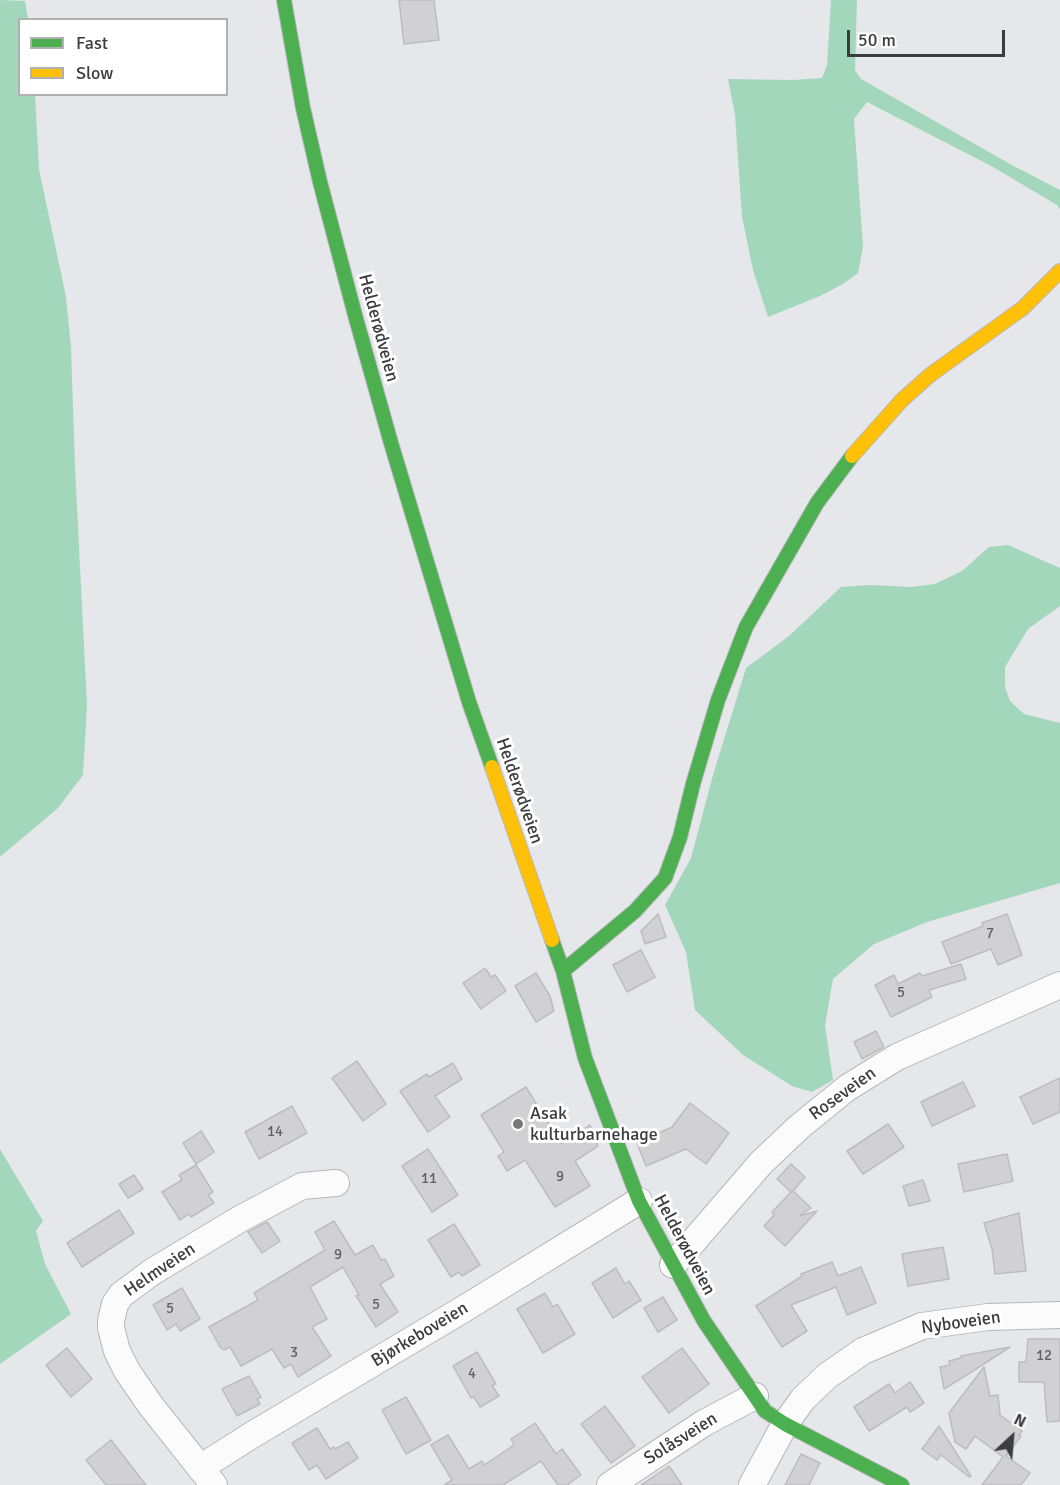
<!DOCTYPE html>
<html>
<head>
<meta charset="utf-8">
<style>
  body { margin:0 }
  #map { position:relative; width:1060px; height:1485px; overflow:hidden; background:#e6e7eb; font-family:Signika,sans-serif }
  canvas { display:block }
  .legend { position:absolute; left:18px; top:18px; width:210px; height:78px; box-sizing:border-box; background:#fff; border:2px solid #b1b1b2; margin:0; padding:8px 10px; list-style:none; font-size:18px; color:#3c3c3f }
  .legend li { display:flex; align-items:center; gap:12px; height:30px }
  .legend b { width:30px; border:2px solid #b1b1b2 }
  .north { position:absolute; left:982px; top:1407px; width:60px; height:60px; -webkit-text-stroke:4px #fff; paint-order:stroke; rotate:26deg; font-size:16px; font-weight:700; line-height:24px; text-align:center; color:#3c3c3f }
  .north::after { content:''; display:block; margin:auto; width:21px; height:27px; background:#3c3c3f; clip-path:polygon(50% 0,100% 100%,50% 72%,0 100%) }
  .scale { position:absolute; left:847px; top:30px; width:158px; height:27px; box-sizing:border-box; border:3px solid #3c3c3f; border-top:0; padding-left:8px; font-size:18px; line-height:21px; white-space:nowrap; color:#3c3c3f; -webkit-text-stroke:4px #fff; paint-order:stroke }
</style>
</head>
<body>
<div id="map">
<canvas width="1060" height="1485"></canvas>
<ul class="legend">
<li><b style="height:8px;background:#4caf50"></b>Fast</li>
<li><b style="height:8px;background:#ffc107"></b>Slow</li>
</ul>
<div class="north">N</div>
<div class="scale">50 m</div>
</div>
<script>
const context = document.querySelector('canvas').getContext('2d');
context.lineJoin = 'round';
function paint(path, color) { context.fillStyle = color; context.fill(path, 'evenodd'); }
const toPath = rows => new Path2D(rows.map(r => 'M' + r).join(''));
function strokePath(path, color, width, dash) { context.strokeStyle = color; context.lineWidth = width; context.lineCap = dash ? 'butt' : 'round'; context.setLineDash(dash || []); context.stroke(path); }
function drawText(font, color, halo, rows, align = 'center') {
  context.font = font + ' Signika,sans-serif'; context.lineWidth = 6; context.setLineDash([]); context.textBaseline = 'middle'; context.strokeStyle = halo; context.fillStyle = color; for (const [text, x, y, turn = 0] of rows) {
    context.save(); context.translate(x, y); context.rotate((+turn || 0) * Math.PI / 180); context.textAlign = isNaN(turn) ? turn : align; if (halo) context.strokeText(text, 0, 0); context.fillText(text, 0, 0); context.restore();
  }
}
paint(toPath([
  [0,0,25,1,28,19,20,20,20,94,35,95,39,169,66,297,71,347,75,467,87,706,83,775,58,808,0,857],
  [831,0,857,0,855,70,861,79,1010,164,1060,190,1060,209,1057,205,993,167,867,102,854,119,863,247,858,273,843,284,820,296,768,317,753,270,742,217,735,115,728,79,793,80,822,78,827,65],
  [1008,545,1060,568,1060,606,1028,629,1005,667,1005,687,1010,701,1024,714,1060,723,1060,883,927,922,874,944,833,979,825,1025,833,1080,812,1092,792,1086,743,1055,695,1010,686,952,665,905,691,858,713,775,746,668,789,636,841,587,870,585,911,587,935,584,962,571,989,547],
  [0,1149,43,1221,36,1231,45,1264,71,1314,0,1364]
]), '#a3d7bb');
const building = toPath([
  [399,0,434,0,439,40,404,44,399,0],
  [658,914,666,937,645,944,641,931,658,914],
  [1007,914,1022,955,998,965,991,949,951,964,942,942,983,926,982,923,1007,914],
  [641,950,655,977,627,992,613,965,641,950],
  [961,964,966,979,929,990,932,997,891,1017,875,985,894,975,898,984,920,973,922,976,961,964],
  [485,968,491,977,495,975,506,991,481,1009,463,983,485,968],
  [536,973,550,996,554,1011,536,1022,515,986,536,973],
  [876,1031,884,1047,862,1059,854,1042,876,1031],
  [357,1061,386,1104,363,1121,332,1078,357,1061],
  [453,1063,462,1079,435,1096,450,1117,428,1132,400,1091,427,1074,429,1077,453,1063],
  [1060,1078,1060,1112,1033,1124,1020,1097,1060,1078],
  [963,1082,975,1106,932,1126,921,1102,963,1082],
  [526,1087,561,1144,590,1125,598,1146,575,1161,590,1186,555,1207,525,1160,507,1171,498,1156,504,1152,481,1115,526,1087],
  [690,1103,729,1133,706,1164,686,1149,646,1166,637,1143,672,1127,690,1103],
  [292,1106,307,1133,259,1159,245,1132,292,1106],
  [888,1124,904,1147,863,1174,847,1151,888,1124],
  [201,1131,214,1152,196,1164,183,1143,201,1131],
  [428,1149,458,1195,432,1212,402,1166,428,1149],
  [1007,1154,1013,1181,964,1192,958,1164,1007,1154],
  [791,1164,805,1177,793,1191,811,1208,799,1216,817,1211,785,1246,764,1226,774,1215,772,1212,791,1192,777,1179,791,1164],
  [196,1165,213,1192,208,1195,214,1203,191,1217,189,1214,180,1220,162,1192,182,1180,179,1175,196,1165],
  [134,1175,143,1189,128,1198,119,1184,134,1175],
  [923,1180,930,1201,909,1206,903,1186,923,1180],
  [119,1210,134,1233,82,1267,67,1243,119,1210],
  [1019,1213,1026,1271,995,1274,992,1249,984,1223,1019,1213],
  [334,1221,355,1255,373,1245,381,1260,385,1259,394,1276,380,1284,398,1312,376,1327,356,1296,359,1295,343,1267,310,1287,327,1319,312,1327,331,1356,298,1377,291,1364,284,1368,272,1349,241,1366,230,1347,224,1350,220,1347,209,1327,258,1300,254,1293,325,1250,315,1232,334,1221],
  [267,1222,280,1241,262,1253,248,1232,267,1222],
  [454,1224,480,1265,462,1276,459,1272,451,1277,428,1240,454,1224],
  [943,1247,949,1279,908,1286,902,1254,943,1247],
  [832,1262,838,1276,861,1267,876,1303,847,1315,836,1287,791,1305,807,1331,782,1347,756,1306,802,1276,801,1274,832,1262],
  [616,1268,625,1284,629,1281,641,1300,613,1318,592,1283,616,1268],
  [182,1288,200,1319,180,1331,176,1324,167,1330,153,1305,182,1288],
  [545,1293,553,1307,557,1304,575,1334,543,1353,517,1309,545,1293],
  [663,1297,677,1320,658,1332,644,1308,663,1297],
  [1028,1339,1060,1339,1060,1421,1047,1422,1044,1382,1019,1382,1019,1362,1026,1362,1028,1339],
  [1010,1347,973,1371,944,1389,940,1367,950,1365,949,1361,961,1358,961,1356,1010,1347],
  [67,1348,92,1379,71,1397,46,1365,67,1348],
  [682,1348,709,1384,669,1413,642,1377,682,1348],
  [477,1352,496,1384,492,1385,499,1396,480,1407,474,1397,471,1398,453,1366,477,1352],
  [984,1367,990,1396,998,1395,1000,1415,1022,1431,1019,1435,1021,1436,1006,1456,1030,1473,1021,1485,982,1485,1003,1457,975,1436,966,1449,955,1442,949,1413,984,1367],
  [249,1376,261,1397,257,1399,260,1404,237,1416,222,1389,249,1376],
  [910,1382,924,1403,910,1412,907,1407,869,1431,854,1407,889,1384,895,1393,910,1382],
  [406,1397,431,1440,406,1454,382,1410,406,1397],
  [605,1406,635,1446,611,1463,581,1424,605,1406],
  [535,1423,556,1454,562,1449,581,1475,567,1485,558,1485,541,1461,503,1485,444,1485,452,1480,431,1445,448,1435,469,1469,482,1461,484,1465,514,1445,511,1439,535,1423],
  [939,1426,971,1476,969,1477,941,1455,937,1460,922,1449,939,1426],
  [317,1428,330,1449,334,1447,335,1449,348,1442,358,1458,326,1479,317,1465,309,1470,292,1443,317,1428],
  [111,1440,146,1485,106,1485,86,1460,111,1440],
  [801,1454,820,1463,809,1485,785,1485,801,1454],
  [669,1466,682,1485,641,1485,669,1466]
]);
paint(building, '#d1d0d3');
strokePath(building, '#bdbcbe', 1.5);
const street = toPath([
  [673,1265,761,1163,799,1127,847,1088,897,1057,1060,985],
  [200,1468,252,1435,462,1310,639,1201],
  [214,1485,151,1406,127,1371,117,1351,111,1328,111,1321,115,1304,121,1295,152,1272,240,1219,302,1186,336,1183],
  [610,1485,704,1423,755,1396],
  [752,1485,785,1424,803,1399,827,1376,863,1351,922,1326,988,1317,1060,1315]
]);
const fast = toPath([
  [284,0,303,108,320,182,355,315,391,443,469,702,492,767],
  [552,940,563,971,585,1058,639,1201,704,1321,765,1411,785,1424,902,1485],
  [563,971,635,911,665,878,680,837,693,784,718,700,746,627,817,503,852,456]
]);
const slow = toPath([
  [852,456,902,400,930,375,1023,308,1060,271],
  [492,767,552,940]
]);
strokePath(street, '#b6b7ba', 28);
strokePath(fast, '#b6b7ba', 16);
strokePath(slow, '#b6b7ba', 16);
strokePath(street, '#fbfbfc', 26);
strokePath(fast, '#4caf50', 14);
strokePath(slow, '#ffc107', 14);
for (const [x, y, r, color] of [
  [518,1124,6,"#78787b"]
]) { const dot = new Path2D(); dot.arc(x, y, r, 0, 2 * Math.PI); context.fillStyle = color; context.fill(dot); strokePath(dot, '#fff', 2); }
drawText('15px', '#616164', null, [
  ["7",990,934],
  ["5",901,993],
  ["14",275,1132],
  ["9",560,1177],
  ["11",429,1179],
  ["9",338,1255],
  ["5",376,1305],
  ["5",170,1309],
  ["3",294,1353],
  ["12",1044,1356],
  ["4",472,1374]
]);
drawText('18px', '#3c3c3f', '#fff', [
  ["Helderødveien",378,328,75],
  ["Helderødveien",519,791,71],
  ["Roseveien",843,1094,-36],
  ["Helderødveien",684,1245,62],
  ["Helmveien",160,1270,-34],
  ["Nyboveien",961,1323,-8],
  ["Bjørkeboveien",420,1335,-31],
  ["Solåsveien",681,1439,-32]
]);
drawText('18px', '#3c3c3f', '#fff', [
  ["Asak",530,1114],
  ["kulturbarnehage",530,1135]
], 'left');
</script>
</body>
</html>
